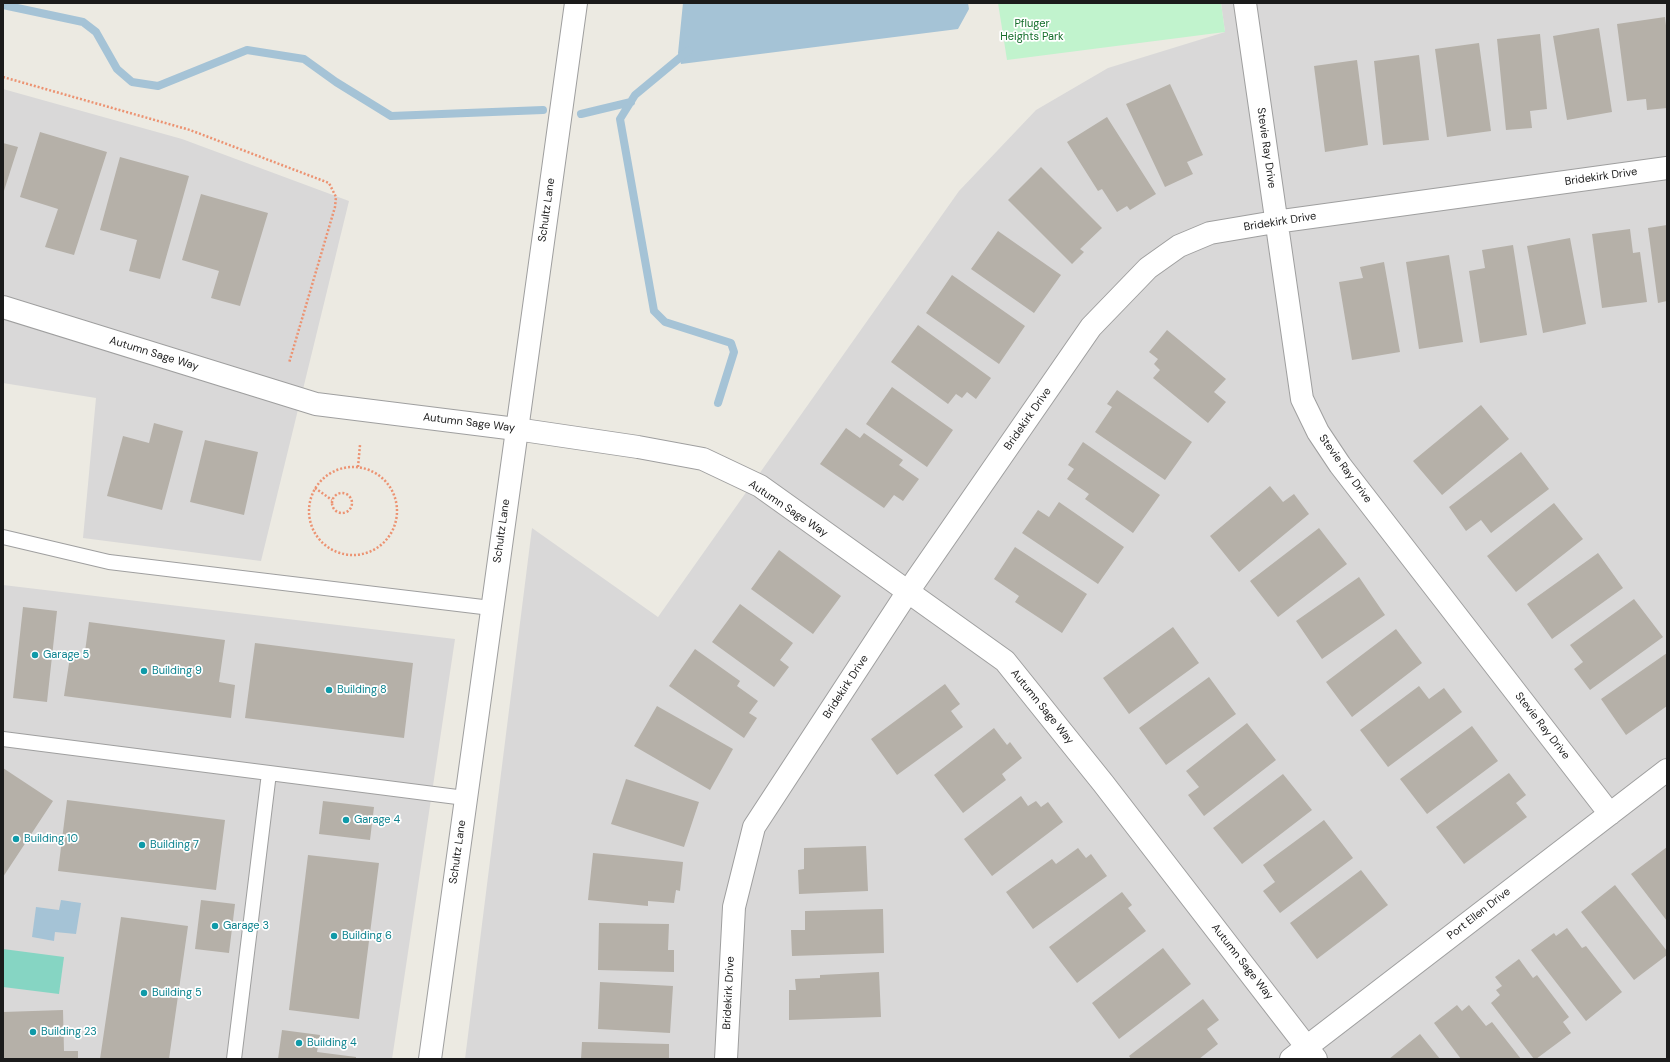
<!DOCTYPE html>
<html>
<head>
<meta charset="utf-8">
<style>
  body { margin:0 }
  #map { position:relative; width:1670px; height:1062px; overflow:hidden; background:#eceae2; font-family:"DM Sans",sans-serif }
  canvas { display:block }
  .frame { position:absolute; inset:0; border:4px solid #1b1b1b; pointer-events:none }
</style>
</head>
<body>
<div id="map">
<canvas width="1670" height="1062"></canvas>
<div class="frame"></div>
</div>
<script>
const context = document.querySelector('canvas').getContext('2d');
context.lineJoin = 'round';
function paint(path, color) { context.fillStyle = color; context.fill(path, 'evenodd'); }
const toPath = rows => new Path2D(rows.map(r => 'M' + r).join(''));
function strokePath(path, color, width, dash) { context.strokeStyle = color; context.lineWidth = width; context.lineCap = dash ? 'butt' : 'round'; context.setLineDash(dash || []); context.stroke(path); }
function drawText(font, color, halo, rows, align = 'center') {
  context.font = font + ' "DM Sans",sans-serif'; context.lineWidth = 3.5; context.setLineDash([]); context.textBaseline = 'middle'; context.strokeStyle = halo; context.fillStyle = color; for (const [text, x, y, turn = 0] of rows) {
    context.save(); context.translate(x, y); context.rotate((+turn || 0) * Math.PI / 180); context.textAlign = isNaN(turn) ? turn : align; if (halo) context.strokeText(text, 0, 0); context.fillText(text, 0, 0); context.restore();
  }
}
paint(toPath([
  [1221,3,1667,3,1667,1059,465,1059,532,528,658,617,959,191,1036,110,1108,68,1225,32],
  [3,89,182,139,349,201,261,561,83,538,96,398,3,383],
  [3,585,455,639,392,1059,3,1059]
]), '#d9d8d8');
paint(toPath([
  [998,3,1221,3,1225,32,1007,60]
]), '#c1f3cd');
paint(toPath([
  [3,949,64,957,59,994,3,987]
]), '#86d5c3');
paint(toPath([
  [683,3,968,3,969,9,958,29,681,64,678,53],
  [61,900,81,903,76,934,55,932,54,941,32,937,36,907,59,910]
]), '#a5c3d6');
strokePath(toPath([
  [3,5,83,22,96,32,117,69,132,82,158,86,247,50,304,59,336,82,391,116,543,110],
  [688,51,635,95,620,119,654,311,665,322,731,343,734,352,718,403],
  [581,114,631,102]
]), '#a5c3d6', 8);
paint(toPath([
  [1665,17,1667,34,1667,108,1647,110,1646,99,1627,101,1617,24],
  [1599,28,1612,112,1567,120,1553,36],
  [1540,34,1547,109,1530,111,1532,128,1506,130,1497,39],
  [1479,43,1491,131,1447,137,1435,49],
  [1419,55,1429,140,1383,145,1374,61],
  [1357,60,1368,145,1325,152,1314,66],
  [1170,84,1203,155,1187,162,1193,174,1165,187,1126,104],
  [1107,117,1156,194,1130,210,1127,206,1117,212,1102,189,1098,191,1067,142],
  [40,132,107,152,74,255,45,247,58,209,20,197],
  [3,143,18,147,3,194],
  [120,157,189,176,160,279,129,271,137,240,100,230],
  [1041,167,1102,228,1080,249,1084,252,1072,264,1008,200],
  [201,194,268,213,240,306,211,298,219,271,182,260],
  [1667,225,1667,301,1658,303,1648,228],
  [1630,229,1633,253,1640,252,1647,302,1602,308,1592,234],
  [998,231,1061,275,1034,313,971,269],
  [1570,238,1586,324,1543,333,1527,246],
  [1513,245,1527,335,1480,343,1469,271,1485,268,1482,250],
  [1449,255,1463,342,1419,349,1406,262],
  [1384,262,1400,352,1352,360,1339,282,1363,278,1360,267],
  [952,275,1025,326,999,364,926,313],
  [918,325,991,378,976,399,967,392,962,398,956,394,948,404,891,362],
  [1167,330,1226,379,1214,392,1226,402,1208,423,1153,378,1160,370,1154,364,1158,359,1149,352],
  [892,387,953,430,927,467,866,424],
  [1117,390,1192,442,1165,480,1095,432,1112,407,1107,404],
  [1481,405,1509,439,1442,495,1413,461],
  [154,423,183,431,162,510,107,496,123,436,149,443],
  [846,428,860,438,864,433,903,460,899,465,919,479,903,501,894,495,884,508,820,464],
  [205,440,258,452,244,515,190,502],
  [1083,442,1160,495,1133,533,1085,499,1089,494,1067,479,1074,469,1068,465],
  [1521,452,1549,489,1491,533,1481,520,1466,531,1449,507],
  [1270,486,1283,502,1294,494,1309,514,1239,572,1210,536],
  [1059,502,1124,547,1098,584,1022,533,1038,510,1049,517],
  [1554,503,1583,539,1516,592,1487,556],
  [1319,528,1347,564,1278,617,1250,581],
  [1015,547,1087,594,1062,633,1015,602,1019,596,994,579],
  [779,550,841,596,813,634,751,589],
  [1598,553,1623,588,1552,639,1527,604],
  [1359,577,1385,615,1322,659,1296,621],
  [1634,599,1663,637,1590,690,1574,669,1583,662,1570,645],
  [740,604,793,643,780,660,789,667,774,687,712,642],
  [23,607,57,611,47,702,13,698],
  [89,622,225,640,219,682,235,685,231,718,64,696,70,657,84,659],
  [1173,627,1199,663,1129,714,1103,678],
  [1396,629,1422,663,1352,717,1326,682],
  [255,643,413,663,404,738,245,718],
  [695,649,740,681,737,686,758,701,749,713,757,718,744,738,669,686],
  [1667,653,1667,706,1626,735,1601,699],
  [1209,677,1236,714,1166,765,1139,728],
  [945,684,960,704,951,711,963,727,897,775,871,739],
  [1419,686,1429,699,1444,688,1462,712,1388,767,1360,730],
  [657,706,733,749,710,790,634,746],
  [1247,723,1276,760,1204,816,1188,795,1199,787,1186,771],
  [1472,726,1498,761,1427,814,1400,779],
  [994,728,1007,745,1010,742,1022,758,1002,774,1006,780,963,813,934,775],
  [3,768,53,801,3,877],
  [1509,773,1526,795,1516,803,1527,817,1464,864,1436,827],
  [1283,774,1312,810,1242,864,1213,828],
  [626,779,699,802,684,847,611,824],
  [1021,796,1028,806,1036,801,1041,807,1048,802,1063,822,992,876,964,839],
  [67,800,225,820,216,890,58,871],
  [323,801,374,807,370,840,319,834],
  [1324,820,1353,858,1280,913,1263,891,1275,882,1263,865],
  [866,846,868,891,799,894,798,870,804,869,804,848],
  [1667,847,1667,921,1631,874],
  [1078,848,1086,858,1091,854,1107,876,1033,929,1006,892,1052,859,1056,864],
  [593,853,683,862,680,891,676,890,674,903,648,901,648,906,588,900],
  [308,855,379,863,359,1019,289,1010],
  [1361,870,1388,905,1317,959,1290,923],
  [1615,885,1667,951,1667,955,1634,980,1581,912],
  [1122,892,1132,905,1128,908,1146,931,1077,983,1049,947],
  [201,900,235,904,229,953,195,949],
  [883,909,884,953,792,956,791,930,805,930,805,911],
  [121,917,188,926,169,1059,100,1059],
  [599,923,669,924,668,950,674,950,674,972,598,970],
  [1567,928,1582,948,1586,946,1622,992,1586,1021,1531,950,1554,933,1556,936],
  [1163,948,1191,984,1119,1039,1092,1003],
  [1519,959,1533,978,1537,975,1569,1017,1563,1022,1571,1033,1536,1059,1534,1059,1491,1003,1500,995,1496,990,1502,986,1495,977],
  [879,972,881,1017,789,1020,789,990,796,990,795,979,820,978,820,975],
  [600,982,673,986,670,1033,598,1029],
  [1203,999,1219,1020,1207,1029,1218,1044,1199,1059,1131,1059,1129,1056],
  [1457,1005,1462,1011,1469,1005,1486,1026,1492,1022,1521,1059,1461,1059,1434,1023],
  [63,1010,64,1051,78,1051,78,1059,3,1059,3,1012],
  [282,1030,320,1035,317,1052,356,1057,356,1059,278,1059],
  [1420,1034,1440,1059,1389,1059],
  [582,1042,669,1044,669,1059,581,1059]
]), '#b5b0a8');
const service = toPath([
  [3,537,109,562,491,608],
  [3,739,465,798],
  [234,1059,269,773]
]);
const minor = toPath([
  [1245,3,1302,399,1318,432,1340,465,1610,814],
  [3,307,316,404,516,429,638,447,703,459,760,486,1005,661,1103,783,1316,1059],
  [726,1059,734,907,754,827,907,593,1091,327,1148,268,1179,246,1210,233,1275,222,1667,168],
  [1291,1059,1667,770]
]);
const tertiary = toPath([
  [430,1059,576,3]
]);
strokePath(service, '#9f9f9f', 16);
strokePath(minor, '#9f9f9f', 24);
strokePath(tertiary, '#9f9f9f', 24);
strokePath(toPath([
  [3,77,190,130,329,183,336,197,335,207,289,363],
  '309 511a44 44 0 1 1 88 0a44 44 0 1 1-88 0Z',
  [358,467,360,445],
  [315,488,332,500],
  '332 503a10 10 0 1 1 20 0a10 10 0 1 1-20 0Z'
]), '#ec9372', 2.5, [2, 2]);
strokePath(service, '#fff', 14);
strokePath(minor, '#fff', 22);
strokePath(tertiary, '#fff', 22);
for (const [x, y, r, color] of [
  [35,655,4,"#0f9aa8"],
  [144,671,4,"#0f9aa8"],
  [329,690,4,"#0f9aa8"],
  [346,820,4,"#0f9aa8"],
  [16,839,4,"#0f9aa8"],
  [142,845,4,"#0f9aa8"],
  [215,926,4,"#0f9aa8"],
  [334,936,4,"#0f9aa8"],
  [144,993,4,"#0f9aa8"],
  [33,1032,4,"#0f9aa8"],
  [299,1043,4,"#0f9aa8"]
]) { const dot = new Path2D(); dot.arc(x, y, r, 0, 2 * Math.PI); context.fillStyle = color; context.fill(dot); strokePath(dot, '#fff', 1.5); }
drawText('11px', '#156e2b', '#fff', [
  ["Pfluger",1032,24],
  ["Heights Park",1032,37]
]);
drawText('11px', '#1b1b1b', '#fff', [
  ["Stevie Ray Drive",1266,148,82],
  ["Bridekirk Drive",1601,177,-8],
  ["Schultz Lane",547,210,-82],
  ["Bridekirk Drive",1280,222,-9],
  ["Autumn Sage Way",154,354,17],
  ["Bridekirk Drive",1028,419,-55],
  ["Autumn Sage Way",469,423,7],
  ["Stevie Ray Drive",1345,469,54],
  ["Autumn Sage Way",788,509,34],
  ["Schultz Lane",502,531,-82],
  ["Bridekirk Drive",846,687,-57],
  ["Autumn Sage Way",1042,707,51],
  ["Stevie Ray Drive",1542,726,52],
  ["Schultz Lane",458,852,-82],
  ["Port Ellen Drive",1479,914,-38],
  ["Autumn Sage Way",1242,962,52],
  ["Bridekirk Drive",729,993,-87]
]);
drawText('11px', '#0d838f', '#fff', [
  ["Garage 5",43,655],
  ["Building 9",152,671],
  ["Building 8",337,690],
  ["Garage 4",354,820],
  ["Building 10",24,839],
  ["Building 7",150,845],
  ["Garage 3",223,926],
  ["Building 6",342,936],
  ["Building 5",152,993],
  ["Building 23",41,1032],
  ["Building 4",307,1043]
], 'left');
</script>
</body>
</html>
